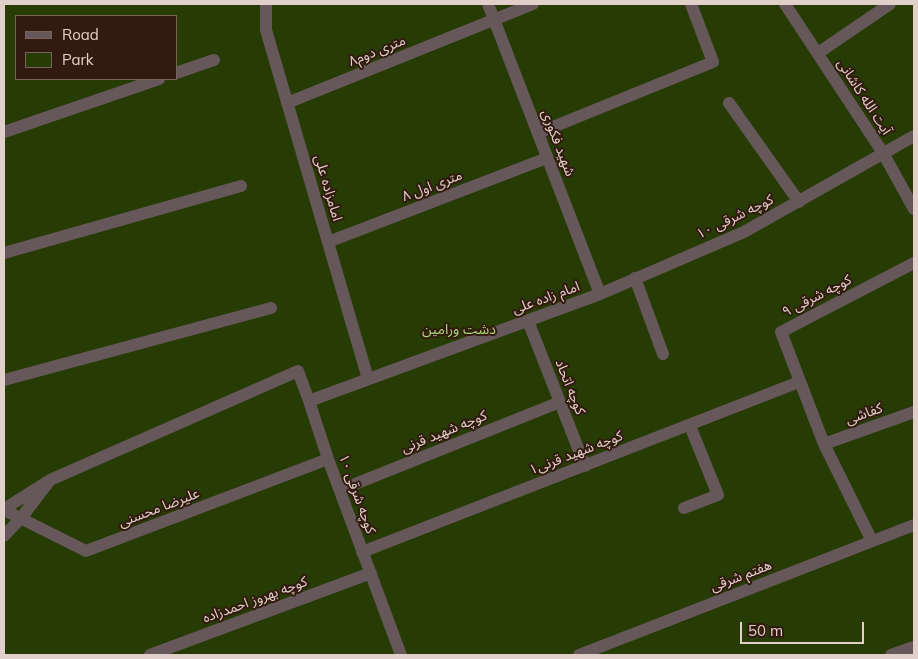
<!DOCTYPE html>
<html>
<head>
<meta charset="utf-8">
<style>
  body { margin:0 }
  #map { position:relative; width:918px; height:659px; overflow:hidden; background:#321a10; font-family:Mulish,sans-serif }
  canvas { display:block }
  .frame { position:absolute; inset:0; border:5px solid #e1d0c9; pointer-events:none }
  .legend { position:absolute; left:15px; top:15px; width:162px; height:65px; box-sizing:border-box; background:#321a10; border:1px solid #78635a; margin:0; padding:6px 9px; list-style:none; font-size:15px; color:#e1d0c9 }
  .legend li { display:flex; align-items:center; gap:10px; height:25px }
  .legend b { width:25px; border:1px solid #78635a }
  .scale { position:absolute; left:740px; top:622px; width:124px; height:22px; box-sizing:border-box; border:2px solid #e1d0c9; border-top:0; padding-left:6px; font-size:15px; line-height:18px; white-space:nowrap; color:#e1d0c9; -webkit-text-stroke:4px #321a10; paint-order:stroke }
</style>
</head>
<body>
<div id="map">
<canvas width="918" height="659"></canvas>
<div class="frame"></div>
<ul class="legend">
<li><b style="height:6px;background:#66585a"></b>Road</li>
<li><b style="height:14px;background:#273b04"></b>Park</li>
</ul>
<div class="scale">50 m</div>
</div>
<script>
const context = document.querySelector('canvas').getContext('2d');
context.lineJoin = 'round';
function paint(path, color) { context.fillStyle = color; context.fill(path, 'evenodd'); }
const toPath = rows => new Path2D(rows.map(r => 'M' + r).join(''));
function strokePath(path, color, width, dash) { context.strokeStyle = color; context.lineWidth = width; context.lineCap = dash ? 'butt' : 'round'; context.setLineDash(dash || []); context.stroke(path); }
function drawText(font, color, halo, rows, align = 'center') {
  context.font = font + ' Mulish,"Noto Sans Arabic",sans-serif'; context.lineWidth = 4; context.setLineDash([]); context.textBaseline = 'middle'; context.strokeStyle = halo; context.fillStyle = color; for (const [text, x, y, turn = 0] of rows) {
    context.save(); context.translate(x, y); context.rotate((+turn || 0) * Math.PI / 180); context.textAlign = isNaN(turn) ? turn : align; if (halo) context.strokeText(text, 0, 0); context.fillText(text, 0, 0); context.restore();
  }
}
paint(toPath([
  [4,4,914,4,914,655,4,655],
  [16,16,176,16,176,79,16,79]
]), '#273b04');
strokePath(toPath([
  [266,4,266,30,368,379],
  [488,4,600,294],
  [785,4,883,153,914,209],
  [818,53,890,4],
  [176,73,214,60],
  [287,103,533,4],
  [729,103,799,202],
  [4,132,159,79],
  [538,133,713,62,691,4],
  [328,242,547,158],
  [4,253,241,186],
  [635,278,663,354],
  [528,321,585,466],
  [4,380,271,308],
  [824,444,914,412],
  [50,480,298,371,309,401],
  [340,490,560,402],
  [684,508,718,495,690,426],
  [4,509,50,480,21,518,4,536],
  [4,510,86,551,328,459],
  [872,541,824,444,781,332,914,263],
  [362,552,799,382],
  [150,655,371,573],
  [401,655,328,459,309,401,600,294,744,232,914,136],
  [579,655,914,525],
  [891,655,914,647]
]), '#66585a', 12);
drawText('14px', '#e1d0c9', '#321a10', [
  ["متری دوم۸",377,51,-22],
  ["آیت الله کاشانی",864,97,57],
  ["شهید فکوری",558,143,69],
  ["۸ متری اول",432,186,-21],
  ["امامزاده علی",328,188,74],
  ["کوچه شرقی ۱۰",735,217,-26],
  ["کوچه شرقی ۹",817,296,-27],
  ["امام زاده علی",546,298,-20],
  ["کوچه اتحاد",570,387,68],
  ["کفاشی",864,414,-20],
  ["کوچه شهید قرنی",444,432,-22],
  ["کوچه شهید قرنی۱",576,453,-21],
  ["کوچه شرقی ۱۰",357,494,70],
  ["علیرضا محسنی",159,508,-21],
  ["هفتم شرقی",741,576,-21],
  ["کوچه بهروز احمدزاده",255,600,-20]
]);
drawText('14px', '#aed977', '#321a10', [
  ["دشت ورامین",459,330]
]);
</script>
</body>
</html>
